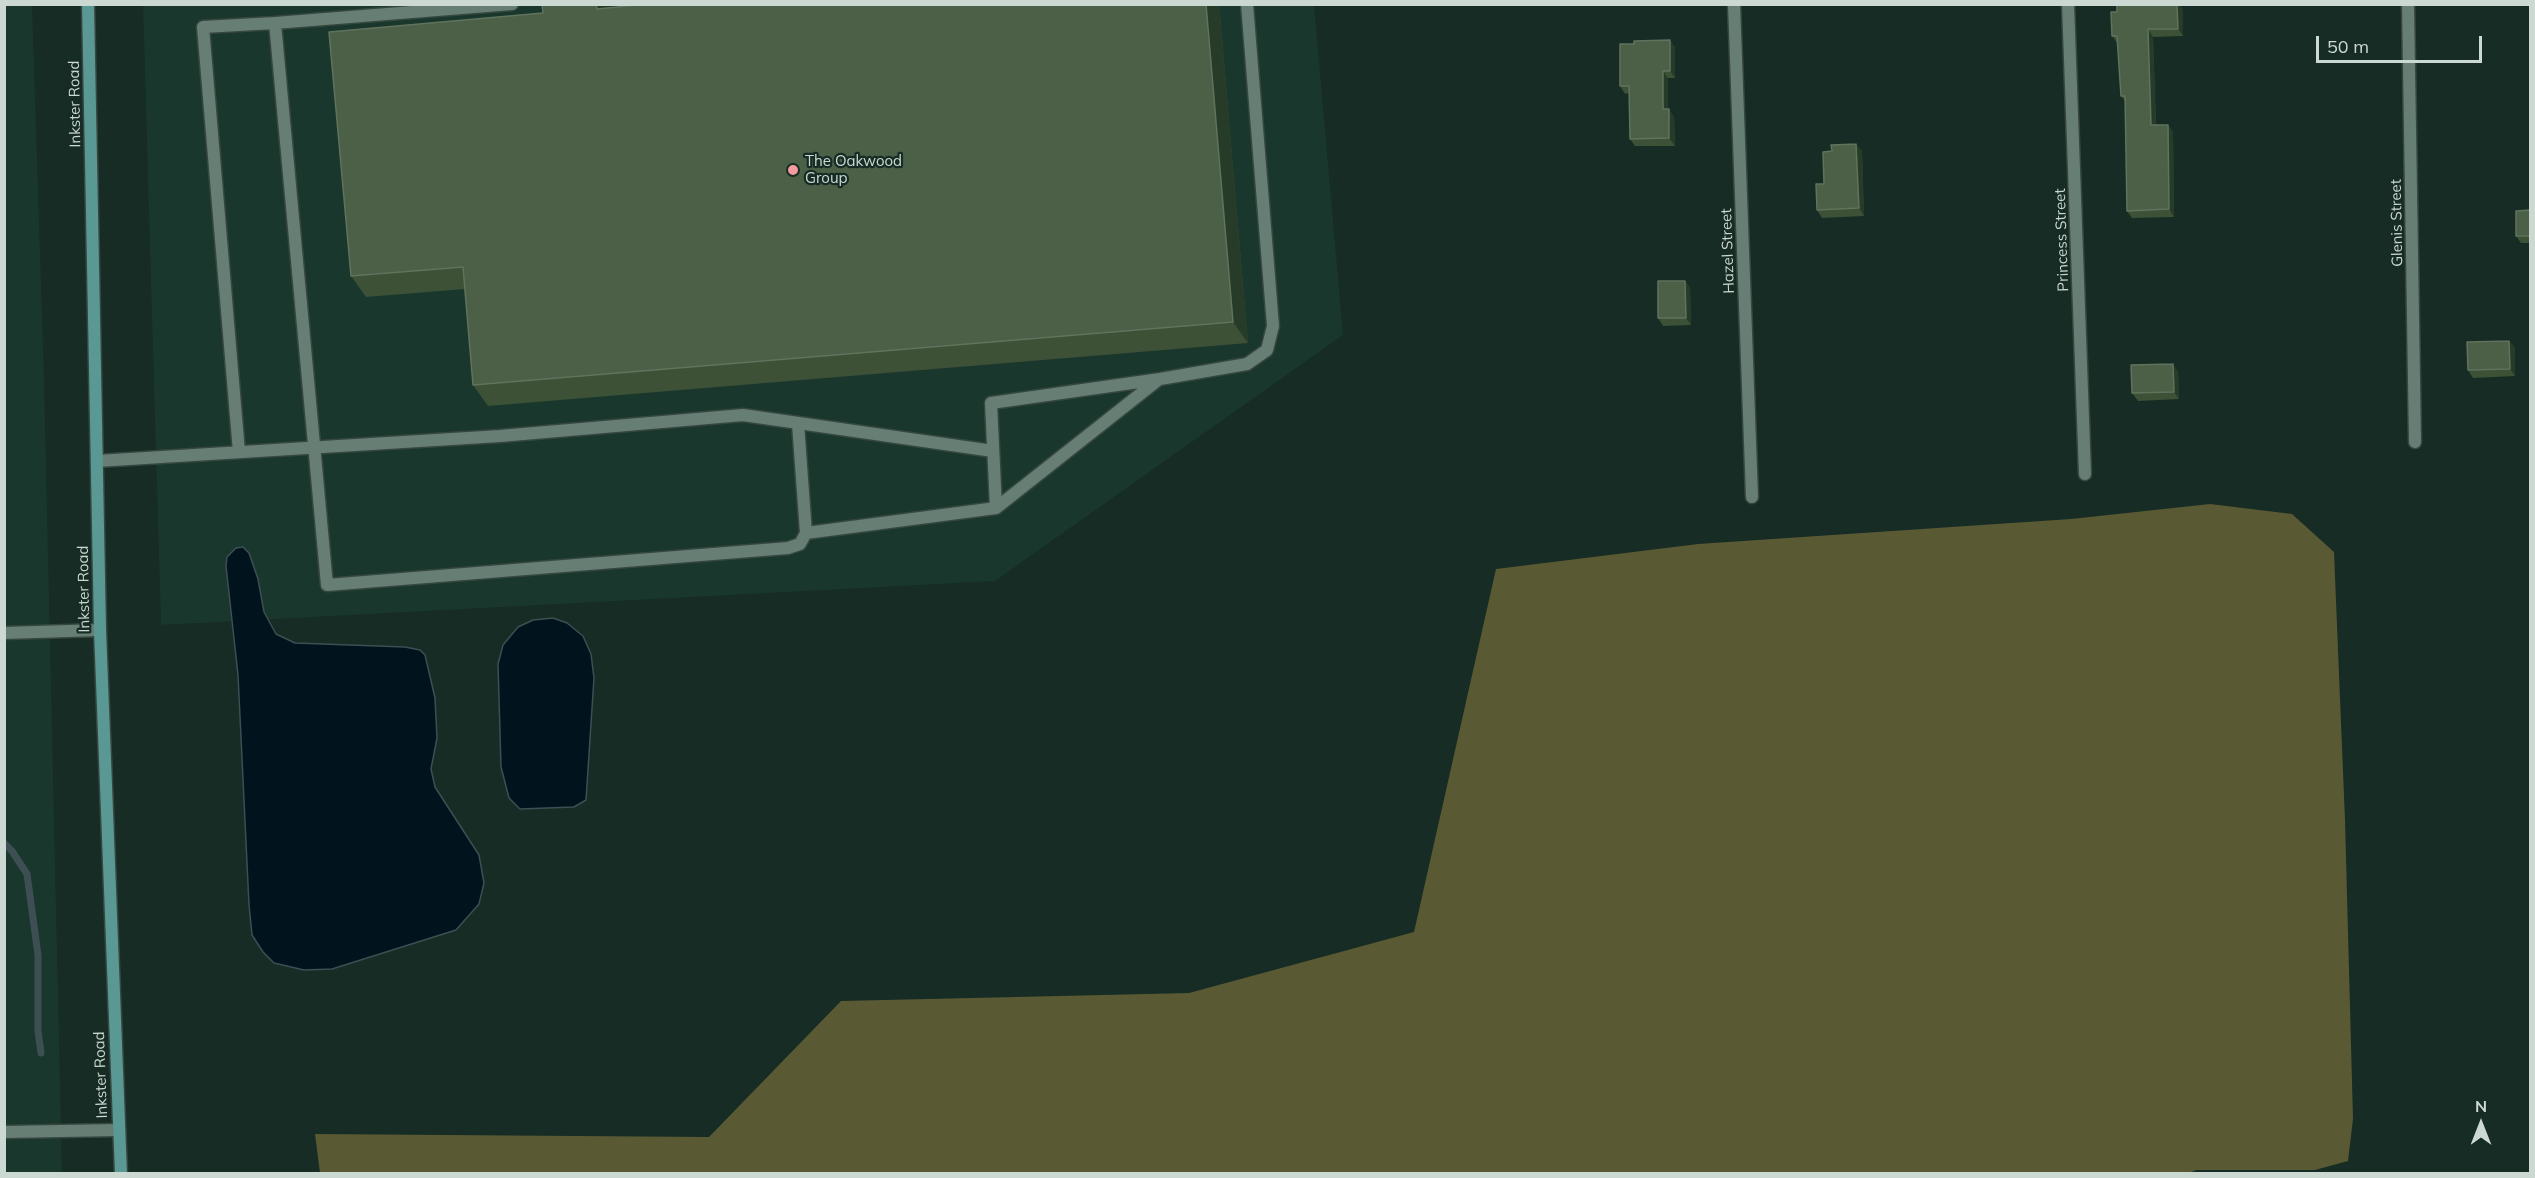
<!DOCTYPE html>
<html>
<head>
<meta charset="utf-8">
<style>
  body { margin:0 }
  #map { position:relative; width:2535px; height:1178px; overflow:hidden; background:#162c24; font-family:Mulish,sans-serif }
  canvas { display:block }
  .frame { position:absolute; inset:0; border:6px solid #ccd9d3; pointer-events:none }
  .north { position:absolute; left:2451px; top:1094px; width:60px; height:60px; -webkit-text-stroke:4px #162c24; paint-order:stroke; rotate:0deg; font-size:16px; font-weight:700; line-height:24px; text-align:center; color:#ccd9d3 }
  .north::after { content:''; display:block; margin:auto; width:21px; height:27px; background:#ccd9d3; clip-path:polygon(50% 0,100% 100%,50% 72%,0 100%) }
  .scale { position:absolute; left:2316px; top:36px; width:166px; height:27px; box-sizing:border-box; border:3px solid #ccd9d3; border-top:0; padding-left:8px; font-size:18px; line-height:21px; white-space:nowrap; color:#ccd9d3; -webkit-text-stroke:4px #162c24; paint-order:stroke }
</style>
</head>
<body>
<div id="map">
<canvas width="2535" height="1178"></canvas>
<div class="frame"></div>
<div class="north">N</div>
<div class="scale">50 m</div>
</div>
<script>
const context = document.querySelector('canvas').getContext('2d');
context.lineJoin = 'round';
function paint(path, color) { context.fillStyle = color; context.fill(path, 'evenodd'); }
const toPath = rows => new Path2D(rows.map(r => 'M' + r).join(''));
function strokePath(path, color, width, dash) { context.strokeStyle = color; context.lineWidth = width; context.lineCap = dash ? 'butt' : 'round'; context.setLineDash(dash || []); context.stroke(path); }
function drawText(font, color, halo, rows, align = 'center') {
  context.font = font + ' Mulish,sans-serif'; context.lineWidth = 4.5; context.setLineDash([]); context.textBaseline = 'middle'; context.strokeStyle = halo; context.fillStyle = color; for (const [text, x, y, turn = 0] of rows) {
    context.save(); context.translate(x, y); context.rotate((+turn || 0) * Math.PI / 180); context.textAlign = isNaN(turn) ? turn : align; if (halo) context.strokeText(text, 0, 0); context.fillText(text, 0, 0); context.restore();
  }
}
paint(toPath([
  [32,4,44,378,62,1173,5,1174,4,5],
  [143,5,1314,5,1343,335,995,581,161,625]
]), '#19372d');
paint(toPath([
  [2210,504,2292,514,2334,552,2345,820,2353,1119,2348,1161,2315,1170,2196,1170,2187,1174,320,1173,315,1134,709,1137,841,1001,1189,993,1414,932,1496,569,1698,544,2071,519]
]), '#595933');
const water = toPath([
  [243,547,249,553,258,579,264,612,276,634,295,643,405,647,420,650,425,655,435,698,437,738,431,769,435,787,479,855,484,883,479,904,456,930,332,969,304,970,274,963,263,952,252,935,249,905,238,675,226,566,227,557,236,548,243,547],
  [553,618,567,623,583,636,591,654,594,678,586,800,574,807,520,809,509,798,501,767,498,664,503,645,518,627,533,620,553,618]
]);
paint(water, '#01141d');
strokePath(water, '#3e4f54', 1.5);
strokePath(toPath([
  [4,843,12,851,27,874,38,955,38,1031,41,1053]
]), '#3e4f54', 7);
const lane = toPath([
  [512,4,275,23,327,585,788,548,800,544,806,533,798,424],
  [239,452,203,27,275,23],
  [97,461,500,436,743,415,993,451],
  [996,508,991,403,1160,379,1247,364,1267,350,1273,326,1247,4],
  [806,533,996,508,1158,380],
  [4,633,100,630],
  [4,1132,118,1130]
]);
const street = toPath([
  [1734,4,1752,497],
  [2068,4,2085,474],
  [2408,4,2415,442]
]);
const secondary = toPath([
  [88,4,100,630,121,1174]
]);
strokePath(lane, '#364740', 15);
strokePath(street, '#364740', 15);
strokePath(secondary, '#364740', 15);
strokePath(lane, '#667e74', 12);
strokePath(street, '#667e74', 12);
strokePath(secondary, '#599893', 12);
paint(toPath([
  [542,4,608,4,609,8,1219,4,1248,343,488,406,473,385,465,289,366,297,351,276,543,13],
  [2183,9,2183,36,2153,37,2156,125,2168,125,2173,132,2174,217,2132,218,2127,211,2125,101,2121,96,2118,44,2112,36],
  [1670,40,1675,48,1675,78,1668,78,1668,109,1674,117,1675,146,1635,146,1630,139,1629,93,1625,94,1620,86,1634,44],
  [1856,144,1862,151,1864,216,1822,218,1817,210,1832,151],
  [2530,210,2530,243,2521,243,2516,236],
  [1685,281,1690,288,1691,325,1663,326,1658,318],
  [2509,341,2515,348,2515,376,2473,378,2468,370],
  [2178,371,2179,399,2138,401,2132,393]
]), '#3c5136');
paint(toPath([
  [596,4,608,4,611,30,597,9],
  [1206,4,1219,4,1248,343,1233,322],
  [2177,4,2179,4,2183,9,2183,36,2178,29],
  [2148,29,2153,37,2156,133,2151,125],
  [1670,40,1675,48,1675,78,1670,71],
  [1663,71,1668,78,1668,117,1663,109],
  [1669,109,1674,117,1675,146,1669,138],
  [2168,125,2173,132,2174,217,2169,209],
  [1856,144,1862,151,1864,216,1859,208],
  [1685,281,1690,288,1691,325,1686,318],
  [2509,341,2515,348,2515,376,2510,369],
  [2173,364,2178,371,2179,399,2174,392]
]), '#263c28');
const building = toPath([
  [542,4,596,4,597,9,647,4,1206,4,1233,322,473,385,463,267,351,276,329,32,543,13,542,4],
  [2117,4,2177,4,2178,29,2148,29,2151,125,2168,125,2169,209,2127,211,2125,96,2121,96,2117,36,2112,36,2111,12,2117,12,2117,4],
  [1670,40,1670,71,1663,71,1663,109,1669,109,1669,138,1630,139,1629,86,1620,86,1620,44,1634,44,1634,41,1670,40],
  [1856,144,1859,208,1817,210,1816,184,1824,184,1823,152,1832,151,1831,145,1856,144],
  [2530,210,2530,236,2516,236,2516,211,2530,210],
  [1658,281,1685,281,1686,318,1658,318,1658,281],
  [2509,341,2510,369,2468,370,2467,342,2509,341],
  [2173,364,2174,392,2132,393,2131,365,2173,364]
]);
paint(building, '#4b6047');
strokePath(building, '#60735d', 1.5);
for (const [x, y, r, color] of [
  [793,170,6,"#f49b9f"]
]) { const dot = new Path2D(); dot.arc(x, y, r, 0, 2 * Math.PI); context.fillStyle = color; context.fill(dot); strokePath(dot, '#162c24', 2); }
drawText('15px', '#ccd9d3', '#162c24', [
  ["Inkster Road",75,104,-91],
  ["Glenis Street",2397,223,-91],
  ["Princess Street",2062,240,-92],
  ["Hazel Street",1728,251,-92],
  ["Inkster Road",84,589,-91],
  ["Inkster Road",101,1075,-92]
]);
drawText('15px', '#ccd9d3', '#162c24', [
  ["The Oakwood",805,161],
  ["Group",805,178]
], 'left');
</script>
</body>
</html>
